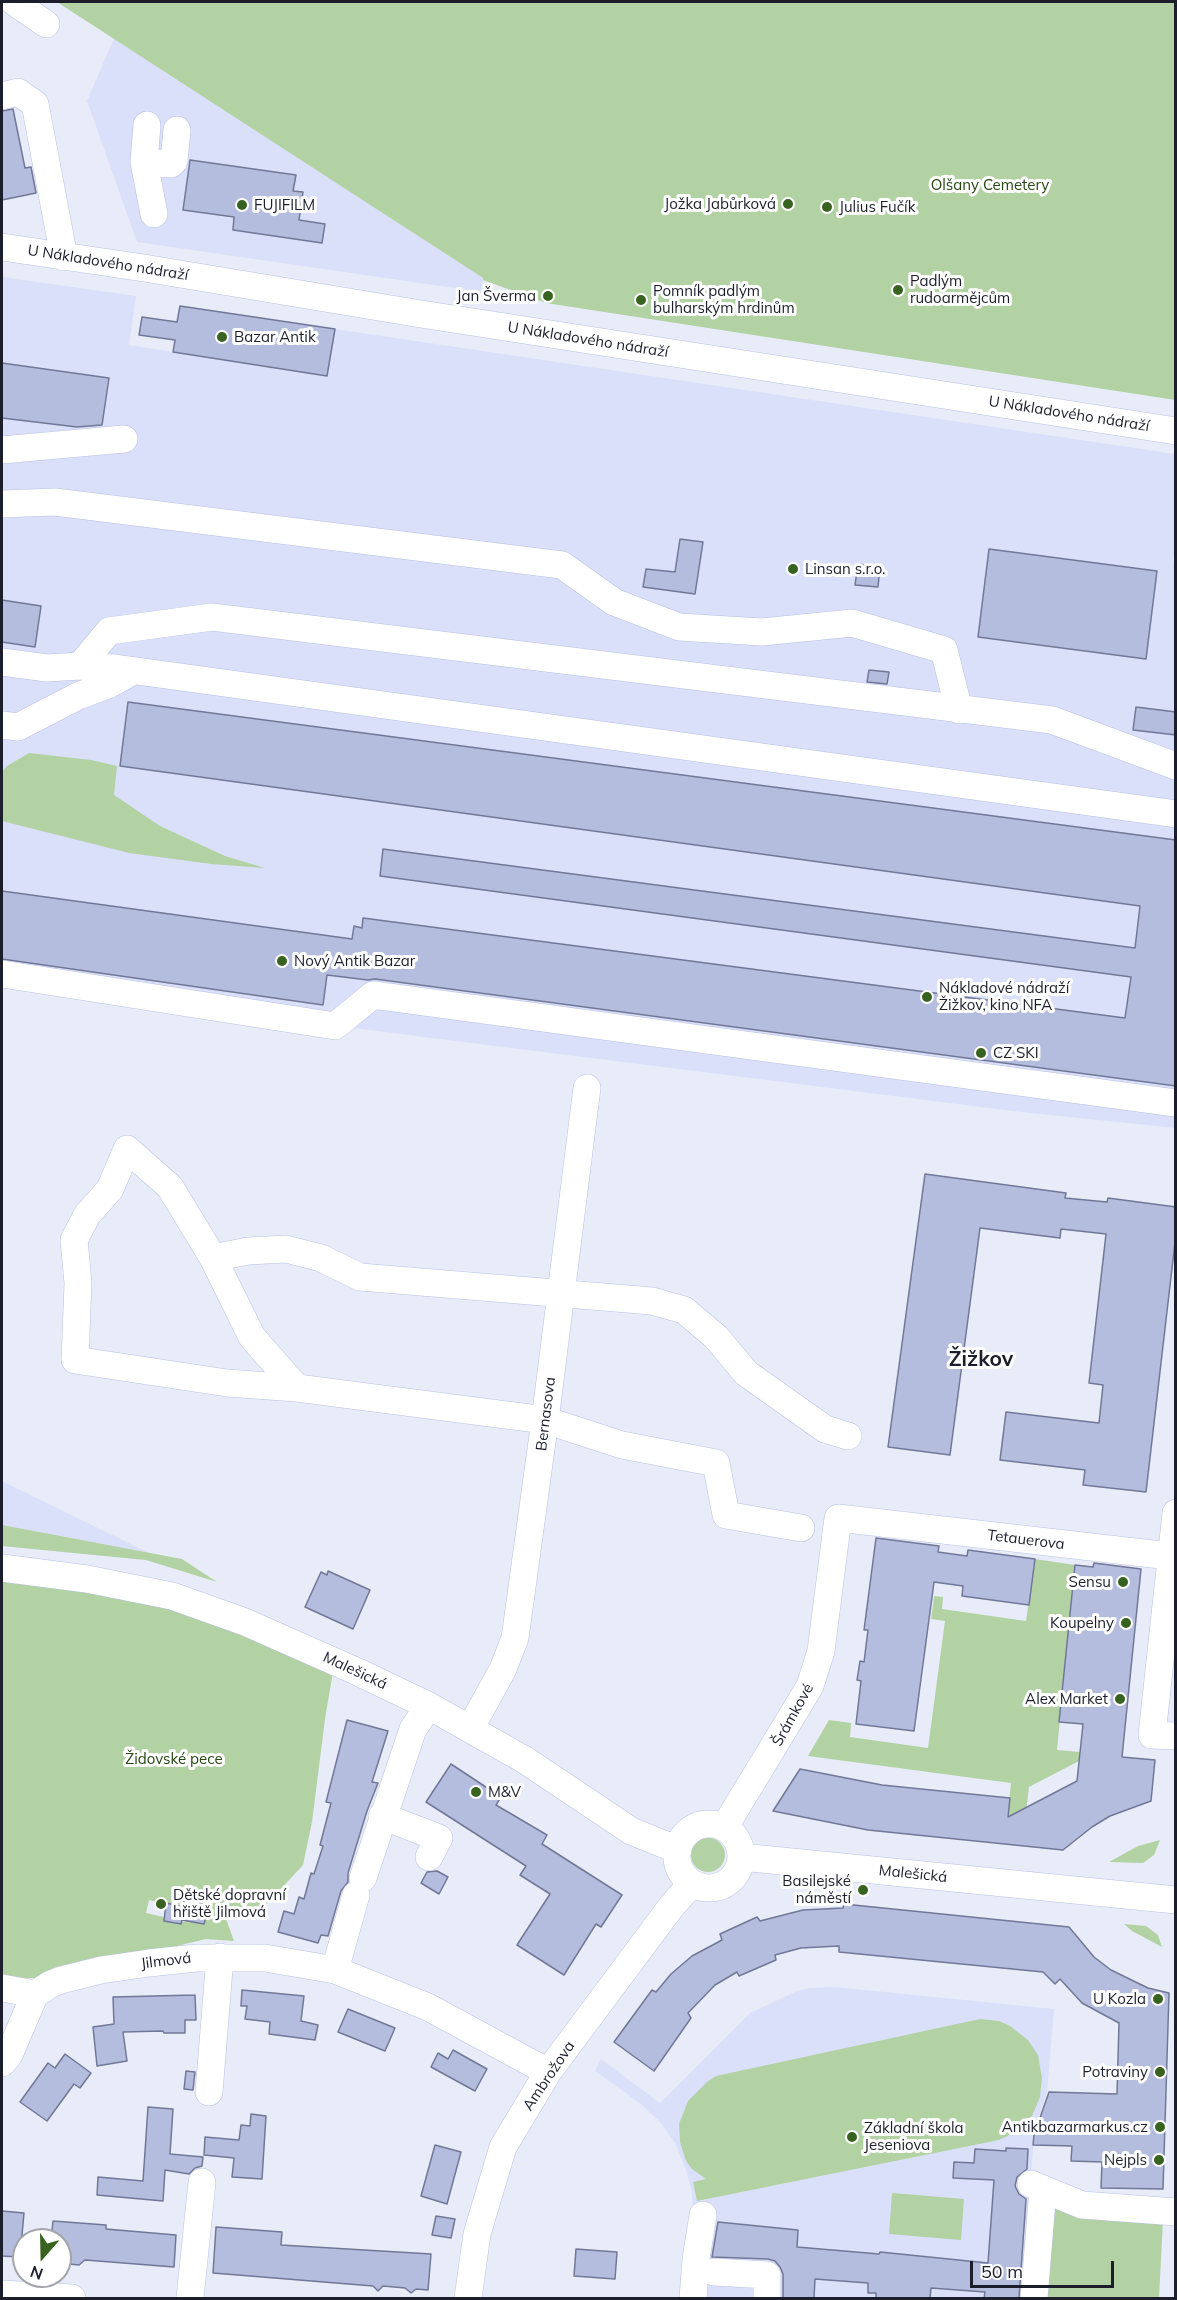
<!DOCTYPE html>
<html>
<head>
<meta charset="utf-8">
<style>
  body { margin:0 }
  #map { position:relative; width:1177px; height:2300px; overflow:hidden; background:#e8ecf9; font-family:Mulish,sans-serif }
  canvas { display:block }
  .frame { position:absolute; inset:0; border:3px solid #1c1e2b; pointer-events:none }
  .north { position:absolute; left:12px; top:2228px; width:60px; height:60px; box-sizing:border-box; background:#fff; border:2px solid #a4a5aa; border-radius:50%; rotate:200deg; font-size:16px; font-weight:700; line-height:24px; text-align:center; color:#1c1e2b }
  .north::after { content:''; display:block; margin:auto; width:21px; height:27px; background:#38621f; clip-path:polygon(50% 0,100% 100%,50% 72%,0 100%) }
  .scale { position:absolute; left:970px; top:2261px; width:144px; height:27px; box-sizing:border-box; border:3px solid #1c1e2b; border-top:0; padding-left:8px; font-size:18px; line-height:21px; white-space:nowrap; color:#1c1e2b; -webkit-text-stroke:4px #fff; paint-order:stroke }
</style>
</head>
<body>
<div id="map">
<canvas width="1177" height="2300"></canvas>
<div class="frame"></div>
<div class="north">N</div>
<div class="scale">50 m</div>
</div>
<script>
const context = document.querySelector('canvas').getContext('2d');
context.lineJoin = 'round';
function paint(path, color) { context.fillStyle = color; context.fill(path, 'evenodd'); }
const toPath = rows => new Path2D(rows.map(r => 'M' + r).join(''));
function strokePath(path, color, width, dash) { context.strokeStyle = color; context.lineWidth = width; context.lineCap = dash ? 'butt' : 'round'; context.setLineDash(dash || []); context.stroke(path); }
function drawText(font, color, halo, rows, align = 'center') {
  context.font = font + ' Mulish,sans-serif'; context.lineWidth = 6; context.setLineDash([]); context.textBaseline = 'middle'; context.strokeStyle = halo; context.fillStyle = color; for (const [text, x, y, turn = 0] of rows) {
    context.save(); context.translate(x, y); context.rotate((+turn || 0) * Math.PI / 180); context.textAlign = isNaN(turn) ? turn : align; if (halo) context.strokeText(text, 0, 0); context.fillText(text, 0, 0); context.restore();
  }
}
paint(toPath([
  [114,38,483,278,482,292,137,242,87,101],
  [2,277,136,296,129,345,327,376,335,329,1175,454,1176,542,1173,561,1176,563,1175,1128,1021,1112,2,984],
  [2,1481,188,1572,146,1560,2,1546],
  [835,1987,1054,2009,1047,2092,1034,2131,1024,2298,687,2298,693,2214,692,2192,686,2170,675,2143,662,2124,641,2104,595,2071,601,2059,660,2103,750,2013,797,1991,809,1988]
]), '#dae0f9');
paint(toPath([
  [57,2,1175,2,1175,400,546,303,483,280,483,278],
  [29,753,91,760,117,766,114,795,160,826,225,856,265,868,211,864,129,853,2,821,2,772,7,766],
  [2,1525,182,1559,217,1582,146,1560,2,1546],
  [1035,1559,1075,1565,1057,1750,1080,1752,1079,1761,1029,1787,1025,1821,1007,1819,1011,1783,808,1756,829,1720,851,1723,850,1737,928,1748,945,1621,931,1619,934,1596,943,1597,942,1609,1026,1621],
  [2,1580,163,1604,209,1619,333,1672,325,1719,312,1822,303,1865,267,1904,225,1916,234,1941,206,1939,44,1978,2,1978],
  [149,1900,182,1909,184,1901,209,1905,206,1919,181,1922,180,1924,164,1921,164,1917,146,1913],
  '691 1855a17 17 0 1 1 34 0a17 17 0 1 1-34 0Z',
  [1160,1840,1154,1855,1143,1863,1109,1862,1138,1846],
  [1124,1924,1146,1926,1158,1935,1162,1947,1132,1931],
  [980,2019,999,2021,1010,2026,1028,2040,1038,2055,1042,2078,1040,2097,1032,2116,1018,2131,999,2140,697,2201,693,2182,706,2179,692,2169,686,2161,680,2142,679,2124,688,2101,707,2082,716,2076],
  [892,2193,964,2199,961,2240,889,2234],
  [1047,2197,1163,2220,1159,2298,1039,2298]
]), '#b3d2a4');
const building = toPath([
  [13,109,25,168,31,167,36,193,2,200,2,111,13,109],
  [190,160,296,175,293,191,303,192,299,220,325,224,322,243,233,230,234,217,183,210,190,160],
  [180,306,335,329,327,376,173,352,175,340,139,335,142,317,177,322,180,306],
  [2,363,109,378,102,425,77,427,2,418,2,363],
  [680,539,703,542,695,594,643,587,646,569,675,572,680,539],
  [989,549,1157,571,1146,659,978,637,989,549],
  [858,564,880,567,878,587,855,585,858,564],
  [2,600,41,606,35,647,2,642,2,600],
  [869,670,889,672,887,684,867,682,869,670],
  [128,702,1176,840,1176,1086,375,979,368,980,327,975,323,1005,2,959,2,891,352,939,354,926,362,928,363,918,1125,1018,1131,977,380,876,383,849,1135,948,1140,906,120,766,128,702],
  [1136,707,1176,712,1176,735,1133,730,1136,707],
  [925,1174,1066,1193,1065,1198,1107,1202,1108,1198,1176,1207,1176,1234,1146,1492,1083,1485,1085,1470,1000,1460,1006,1412,1099,1423,1103,1385,1089,1383,1106,1234,1061,1229,1060,1238,980,1228,950,1455,888,1447,925,1174],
  [876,1538,939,1546,938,1552,967,1556,968,1550,1035,1559,1029,1605,962,1596,963,1586,934,1582,914,1731,856,1724,861,1681,857,1680,860,1661,864,1662,868,1630,864,1630,876,1538],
  [1094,1563,1141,1569,1122,1757,1155,1760,1151,1801,1110,1816,1092,1827,1063,1850,868,1830,773,1811,800,1769,882,1785,1010,1798,1008,1817,1077,1781,1083,1724,1059,1722,1075,1565,1093,1567,1094,1563],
  [328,1571,370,1590,353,1629,305,1607,321,1572,327,1575,328,1571],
  [347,1720,388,1731,372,1782,378,1783,367,1811,348,1873,348,1882,341,1891,328,1936,321,1935,318,1943,278,1932,284,1911,294,1914,299,1897,304,1899,311,1873,314,1874,323,1846,320,1845,331,1803,326,1802,347,1720],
  [451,1764,501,1797,496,1805,547,1835,542,1844,622,1895,601,1927,596,1924,564,1975,517,1945,550,1894,520,1875,526,1866,426,1802,451,1764],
  [437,1871,448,1877,439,1894,421,1883,427,1872,437,1871],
  [184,1901,209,1905,204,1924,182,1920,181,1924,164,1921,166,1903,183,1907,184,1901],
  [844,1904,1069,1927,1094,1957,1111,1970,1148,1988,1169,1993,1163,2189,1101,2188,1102,2162,1071,2161,1072,2146,1033,2145,1034,2135,1049,2092,1117,2094,1119,2023,1082,2003,1060,1979,1055,1984,1043,1972,839,1952,839,1946,801,1948,775,1955,776,1960,739,1976,737,1972,715,1985,688,2013,691,2018,654,2071,614,2042,652,1990,656,1992,671,1974,692,1956,722,1940,720,1934,757,1917,760,1921,803,1910,843,1908,844,1904],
  [242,1990,304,1996,301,2021,318,2025,315,2040,269,2034,270,2022,245,2019,247,2006,241,2006,242,1990],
  [195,1995,196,2020,185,2020,185,2033,164,2033,163,2031,123,2032,127,2061,97,2066,93,2027,114,2024,113,1997,195,1995],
  [348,2009,395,2028,385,2051,338,2032,348,2009],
  [453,2050,487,2069,475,2091,431,2067,438,2053,448,2059,453,2050],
  [65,2054,91,2073,80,2088,74,2084,47,2121,20,2102,48,2063,55,2068,65,2054],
  [186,2071,195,2072,193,2090,184,2089,186,2071],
  [148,2107,173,2109,170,2154,203,2157,202,2166,195,2168,189,2174,165,2170,163,2201,97,2195,98,2177,143,2181,148,2107],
  [251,2114,266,2116,262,2179,232,2177,234,2158,204,2155,205,2137,239,2140,241,2125,250,2126,251,2114],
  [435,2145,461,2152,447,2204,421,2196,435,2145],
  [1006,2148,1028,2149,1027,2169,1017,2177,1015,2186,1019,2194,1026,2199,1019,2298,984,2298,985,2292,931,2288,930,2298,876,2298,876,2293,868,2293,868,2283,815,2279,814,2298,783,2298,783,2274,780,2267,775,2261,768,2259,712,2257,718,2222,798,2230,797,2247,879,2254,880,2252,988,2263,994,2180,953,2178,954,2162,974,2163,975,2149,1006,2151,1006,2148],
  [2,2211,24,2213,20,2257,2,2256,2,2211],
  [436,2216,455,2219,451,2238,432,2235,436,2216],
  [53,2221,106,2225,106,2229,176,2235,174,2267,85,2260,79,2265,60,2263,60,2240,51,2240,53,2221],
  [216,2227,282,2232,281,2245,431,2254,428,2290,416,2289,411,2293,405,2288,383,2286,378,2291,373,2286,213,2273,216,2227],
  [576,2249,617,2252,615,2279,574,2276,576,2249]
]);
paint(building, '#b5bdde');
strokePath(building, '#717897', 1.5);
const minor = toPath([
  [14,2,46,24],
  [2,96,18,92,35,104,64,257],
  [147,125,144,162,154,214],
  [144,162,171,164,174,161,177,130],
  [2,247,144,268,421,314,1176,431],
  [2,450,124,439],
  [2,504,55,502,562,565,614,602,679,627,762,632,852,623,944,650,959,710],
  [2,662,47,668,80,666,115,668,1176,814],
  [80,666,109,631,212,617,1052,720,1176,766],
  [2,725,18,727,78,696,110,684,133,671],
  [2,974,335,1026,373,995,1176,1103],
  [213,1258,252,1337,297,1388],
  [1176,1513,1152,1735,1176,1736],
  [801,1528,726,1515,716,1463,622,1445,545,1420,297,1388,227,1383,75,1360,78,1283,74,1240,87,1215,110,1189,127,1149,170,1187,213,1258,248,1251,286,1249,321,1258,360,1277,652,1301,684,1310,716,1337,746,1373,825,1429,848,1436],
  [2,1568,87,1579,172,1596,245,1622,358,1672,429,1706,525,1760,631,1831,678,1850],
  [470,1729,503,1669,515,1638,545,1420,587,1088],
  [382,1816,439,1838,429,1857],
  '677 1856a32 32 0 1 1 64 0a32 32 0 1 1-64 0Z',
  [724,1828,810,1686,821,1651,838,1518,1170,1556],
  [741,1857,1176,1900],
  [363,1878,413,1729,429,1706],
  [335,1970,356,1895],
  [2,1988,35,1994,51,1984,61,1980,101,1970,149,1963,196,1958,265,1958,335,1970,428,2007,548,2072],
  [2,2063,9,2055,35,1994],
  [209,2092,220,1957],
  [1031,2184,1082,2205,1176,2212],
  [714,2272,767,2275,767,2298],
  [2,2294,72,2298],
  [190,2298,202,2182],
  [468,2298,477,2234,503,2147,548,2072,671,1907,692,1883],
  [693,2298,696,2259,703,2215],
  [1034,2298,1043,2189]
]);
strokePath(minor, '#b8c0e1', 28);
strokePath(minor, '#fff', 27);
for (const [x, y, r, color] of [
  [788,204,6,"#38621f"],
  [242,205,6,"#38621f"],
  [827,207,6,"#38621f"],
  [898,290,6,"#38621f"],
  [548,296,6,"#38621f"],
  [641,300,6,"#38621f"],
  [222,337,6,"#38621f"],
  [793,569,6,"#38621f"],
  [282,961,6,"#38621f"],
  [927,997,6,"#38621f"],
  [981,1053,6,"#38621f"],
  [1123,1582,6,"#38621f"],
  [1126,1623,6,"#38621f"],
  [1120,1699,6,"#38621f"],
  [476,1792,6,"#38621f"],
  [863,1890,6,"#38621f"],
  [161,1904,6,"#38621f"],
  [1158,1999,6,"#38621f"],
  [1160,2072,6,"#38621f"],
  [1160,2127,6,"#38621f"],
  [852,2137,6,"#38621f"],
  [1159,2160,6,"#38621f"]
]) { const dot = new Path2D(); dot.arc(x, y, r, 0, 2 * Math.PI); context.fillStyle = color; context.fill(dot); strokePath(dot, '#fff', 2); }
drawText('15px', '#264612', '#fff', [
  ["Olšany Cemetery",990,185],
  ["Židovské pece",174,1759]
]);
drawText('15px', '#1c1e2b', '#fff', [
  ["Jožka Jabůrková",776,204,"right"],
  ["FUJIFILM",254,205],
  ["Julius Fučík",839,207],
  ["Padlým",910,281],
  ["rudoarmějcům",910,298],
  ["Pomník padlým",653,291],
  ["bulharským hrdinům",653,308],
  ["Jan Šverma",536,296,"right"],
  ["Bazar Antik",234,337],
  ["Linsan s.r.o.",805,569],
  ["Nový Antik Bazar",294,961],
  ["Nákladové nádraží",939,988],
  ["Žižkov, kino NFA",939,1005],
  ["CZ SKI",993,1053],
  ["Sensu",1111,1582,"right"],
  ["Koupelny",1114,1623,"right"],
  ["Alex Market",1108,1699,"right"],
  ["M&V",488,1792],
  ["Basilejské",851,1881,"right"],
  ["náměstí",851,1898,"right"],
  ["Dětské dopravní",173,1895],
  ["hřiště Jilmová",173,1912],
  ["U Kozla",1146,1999,"right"],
  ["Potraviny",1148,2072,"right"],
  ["Antikbazarmarkus.cz",1148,2127,"right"],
  ["Základní škola",864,2128],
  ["Jeseniova",864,2145],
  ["Nejpls",1147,2160,"right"]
], 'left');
drawText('15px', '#1c1e2b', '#fff', [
  ["U Nákladového nádraží",108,263,9],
  ["U Nákladového nádraží",588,340,9],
  ["U Nákladového nádraží",1069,414,9],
  ["Bernasova",546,1414,-83],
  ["Tetauerova",1026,1540,7],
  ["Malešická",355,1671,25],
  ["Šrámkové",793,1715,-61],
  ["Malešická",913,1874,6],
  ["Jilmová",166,1961,-7],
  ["Ambrožova",549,2076,-56]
]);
drawText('bold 21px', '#1c1e2b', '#fff', [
  ["Žižkov",981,1360]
]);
</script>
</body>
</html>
